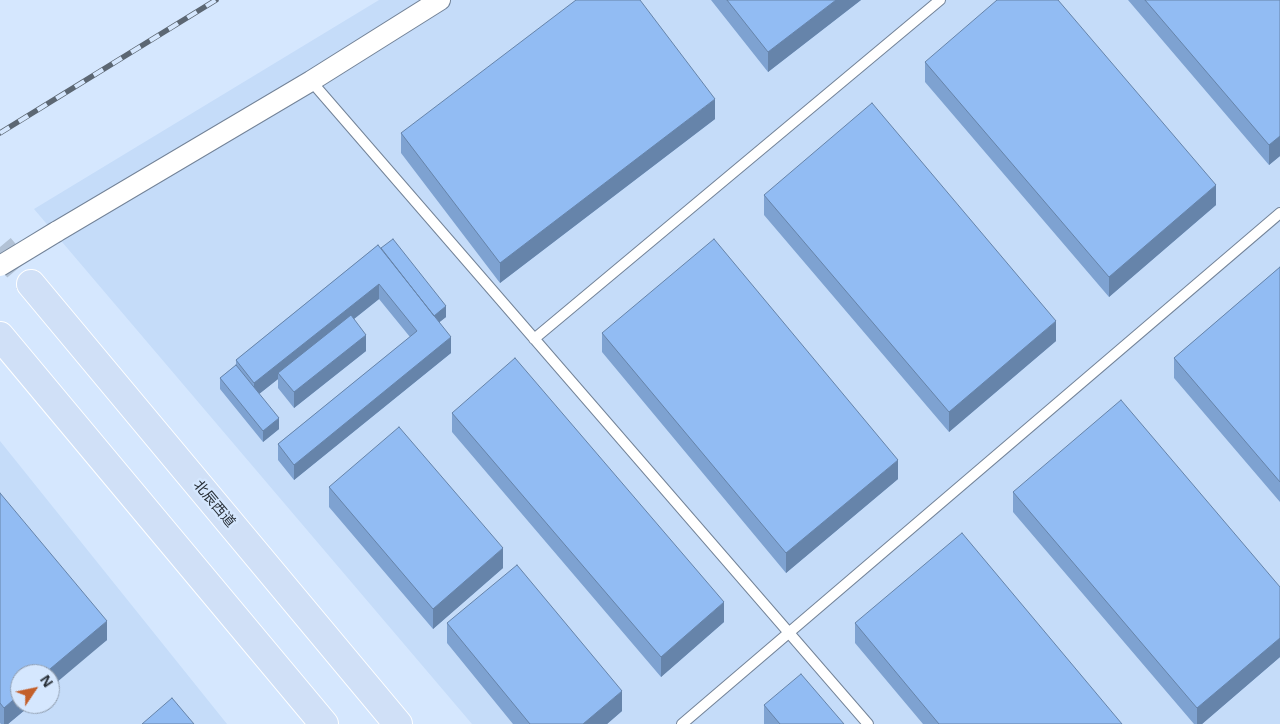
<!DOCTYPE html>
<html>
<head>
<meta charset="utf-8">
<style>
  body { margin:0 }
  #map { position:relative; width:1280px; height:724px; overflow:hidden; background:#d5e7fe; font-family:"Noto Sans",sans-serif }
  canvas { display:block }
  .north { position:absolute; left:10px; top:664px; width:50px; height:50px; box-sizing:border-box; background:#d5e7fe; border:1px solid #909dae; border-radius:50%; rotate:56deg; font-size:14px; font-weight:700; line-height:20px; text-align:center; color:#282f37 }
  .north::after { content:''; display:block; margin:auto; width:18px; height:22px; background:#c35f2a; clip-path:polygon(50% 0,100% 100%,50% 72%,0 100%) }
</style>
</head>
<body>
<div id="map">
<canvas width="1280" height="724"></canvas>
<div class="north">N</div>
</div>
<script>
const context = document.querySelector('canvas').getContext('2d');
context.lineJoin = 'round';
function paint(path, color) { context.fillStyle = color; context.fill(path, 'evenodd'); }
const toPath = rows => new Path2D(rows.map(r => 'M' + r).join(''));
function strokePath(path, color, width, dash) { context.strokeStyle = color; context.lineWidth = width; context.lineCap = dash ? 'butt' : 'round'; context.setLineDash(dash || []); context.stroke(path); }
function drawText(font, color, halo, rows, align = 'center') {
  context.font = font + ' "Noto Sans","Noto Sans SC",sans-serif'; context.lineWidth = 5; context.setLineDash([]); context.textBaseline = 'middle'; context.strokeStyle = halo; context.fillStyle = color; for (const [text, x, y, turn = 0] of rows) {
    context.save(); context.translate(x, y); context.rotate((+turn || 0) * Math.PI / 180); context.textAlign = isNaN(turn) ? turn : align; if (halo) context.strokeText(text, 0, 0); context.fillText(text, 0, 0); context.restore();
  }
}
paint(toPath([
  [379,0,1280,0,1280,724,472,724,34,209],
  [0,441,227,724,0,724],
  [20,674,50,674,50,704,20,704]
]), '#c5dcf9');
strokePath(toPath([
  [0,247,31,284]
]), '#b2c2d6', 28, [28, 14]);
const service = toPath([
  [311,81,868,724],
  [534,339,940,0],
  [682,724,1280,213]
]);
const minor = toPath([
  [56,232,311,81,440,0]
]);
const primary = toPath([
  [31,284,398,724],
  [0,336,324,724]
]);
strokePath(service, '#738398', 12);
strokePath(minor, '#738398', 22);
strokePath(primary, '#fff', 30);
strokePath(service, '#fff', 10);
strokePath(minor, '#fff', 20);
strokePath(primary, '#d0e0f7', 28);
const rail = toPath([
  [0,133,216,0]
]);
strokePath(rail, '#5c6773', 5.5);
strokePath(rail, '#d5e7fe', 4, [11]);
const minorBridge = toPath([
  [0,266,56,232]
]);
strokePath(minorBridge, '#738398', 22, []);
strokePath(minorBridge, '#fff', 20);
paint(toPath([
  [711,0,861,0,768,72],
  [1128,0,1280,0,1280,156,1269,165],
  [925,62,1216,205,1109,297,925,82],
  [715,119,500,283,401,153,401,133],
  [764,195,1056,341,949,432,764,215],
  [378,245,446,317,439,322,451,353,294,480,278,460,278,444,410,337,379,299,354,319,366,351,294,408,278,388,278,379,259,394,279,429,263,442,220,389,220,378,236,365,236,360],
  [1280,267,1280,502,1174,378,1174,358],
  [602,333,898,479,786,573,602,352],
  [452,413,724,622,661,677,452,432],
  [329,487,503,568,433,629,329,507],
  [1013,492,1280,587,1280,657,1202,724,1194,724,1013,512],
  [0,493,107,640,20,704,32,704,8,724,1,724,0,723],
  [447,623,622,711,607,724,513,724,447,643],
  [855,623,1122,724,923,724,855,643],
  [764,705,844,724,764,724]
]), '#7ea2d1');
paint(toPath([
  [836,0,861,0,768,72,768,52],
  [715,99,715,119,500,283,500,263],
  [1280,136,1280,156,1269,165,1269,145],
  [1216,185,1216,205,1109,297,1109,277],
  [379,284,379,299,281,377,278,373,278,379,254,398,254,383],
  [446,306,446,317,431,329,431,318],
  [1056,321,1056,341,949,432,949,412],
  [366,335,366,351,294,408,294,392],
  [451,337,451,353,294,480,294,465],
  [279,418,279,429,263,442,263,431],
  [898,460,898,479,786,573,786,553],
  [503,548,503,568,433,629,433,609],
  [724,602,724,622,661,677,661,657],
  [107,621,107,640,50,688,50,674,44,674],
  [1280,638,1280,657,1202,724,1197,724,1197,708],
  [622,691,622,711,607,724,583,724],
  [20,694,20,704,32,704,8,724,4,724,4,708]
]), '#6684aa');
const building = toPath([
  [576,0,640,0,715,99,500,263,401,133,576,0],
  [727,0,836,0,768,52,727,0],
  [997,0,1058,0,1216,185,1109,277,925,62,997,0],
  [1145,0,1280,0,1280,136,1269,145,1145,0],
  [872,103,1056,321,949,412,764,195,872,103],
  [393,239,446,306,434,316,381,248,393,239],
  [714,239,898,460,786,553,602,333,714,239],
  [378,245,451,337,294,465,278,444,417,331,379,284,254,383,236,360,378,245],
  [1280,267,1280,482,1174,358,1280,267],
  [351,315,366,335,294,392,278,373,351,315],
  [515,358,724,602,661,657,452,413,515,358],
  [236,365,279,418,263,431,220,378,236,365],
  [1121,400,1280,587,1280,638,1197,708,1013,492,1121,400],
  [399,427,503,548,433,609,329,487,399,427],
  [0,493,107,621,44,674,20,674,20,694,4,708,0,703,0,493],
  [962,533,1122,724,939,724,855,623,962,533],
  [517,565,622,691,583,724,530,724,447,623,517,565],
  [801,674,844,724,780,724,764,705,801,674],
  [172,698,194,724,142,724,172,698]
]);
paint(building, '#92bcf3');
strokePath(building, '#6684aa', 1);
drawText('14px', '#282f37', '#d5e7fe', [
  ["北辰西道",214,504,50]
]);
</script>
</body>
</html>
